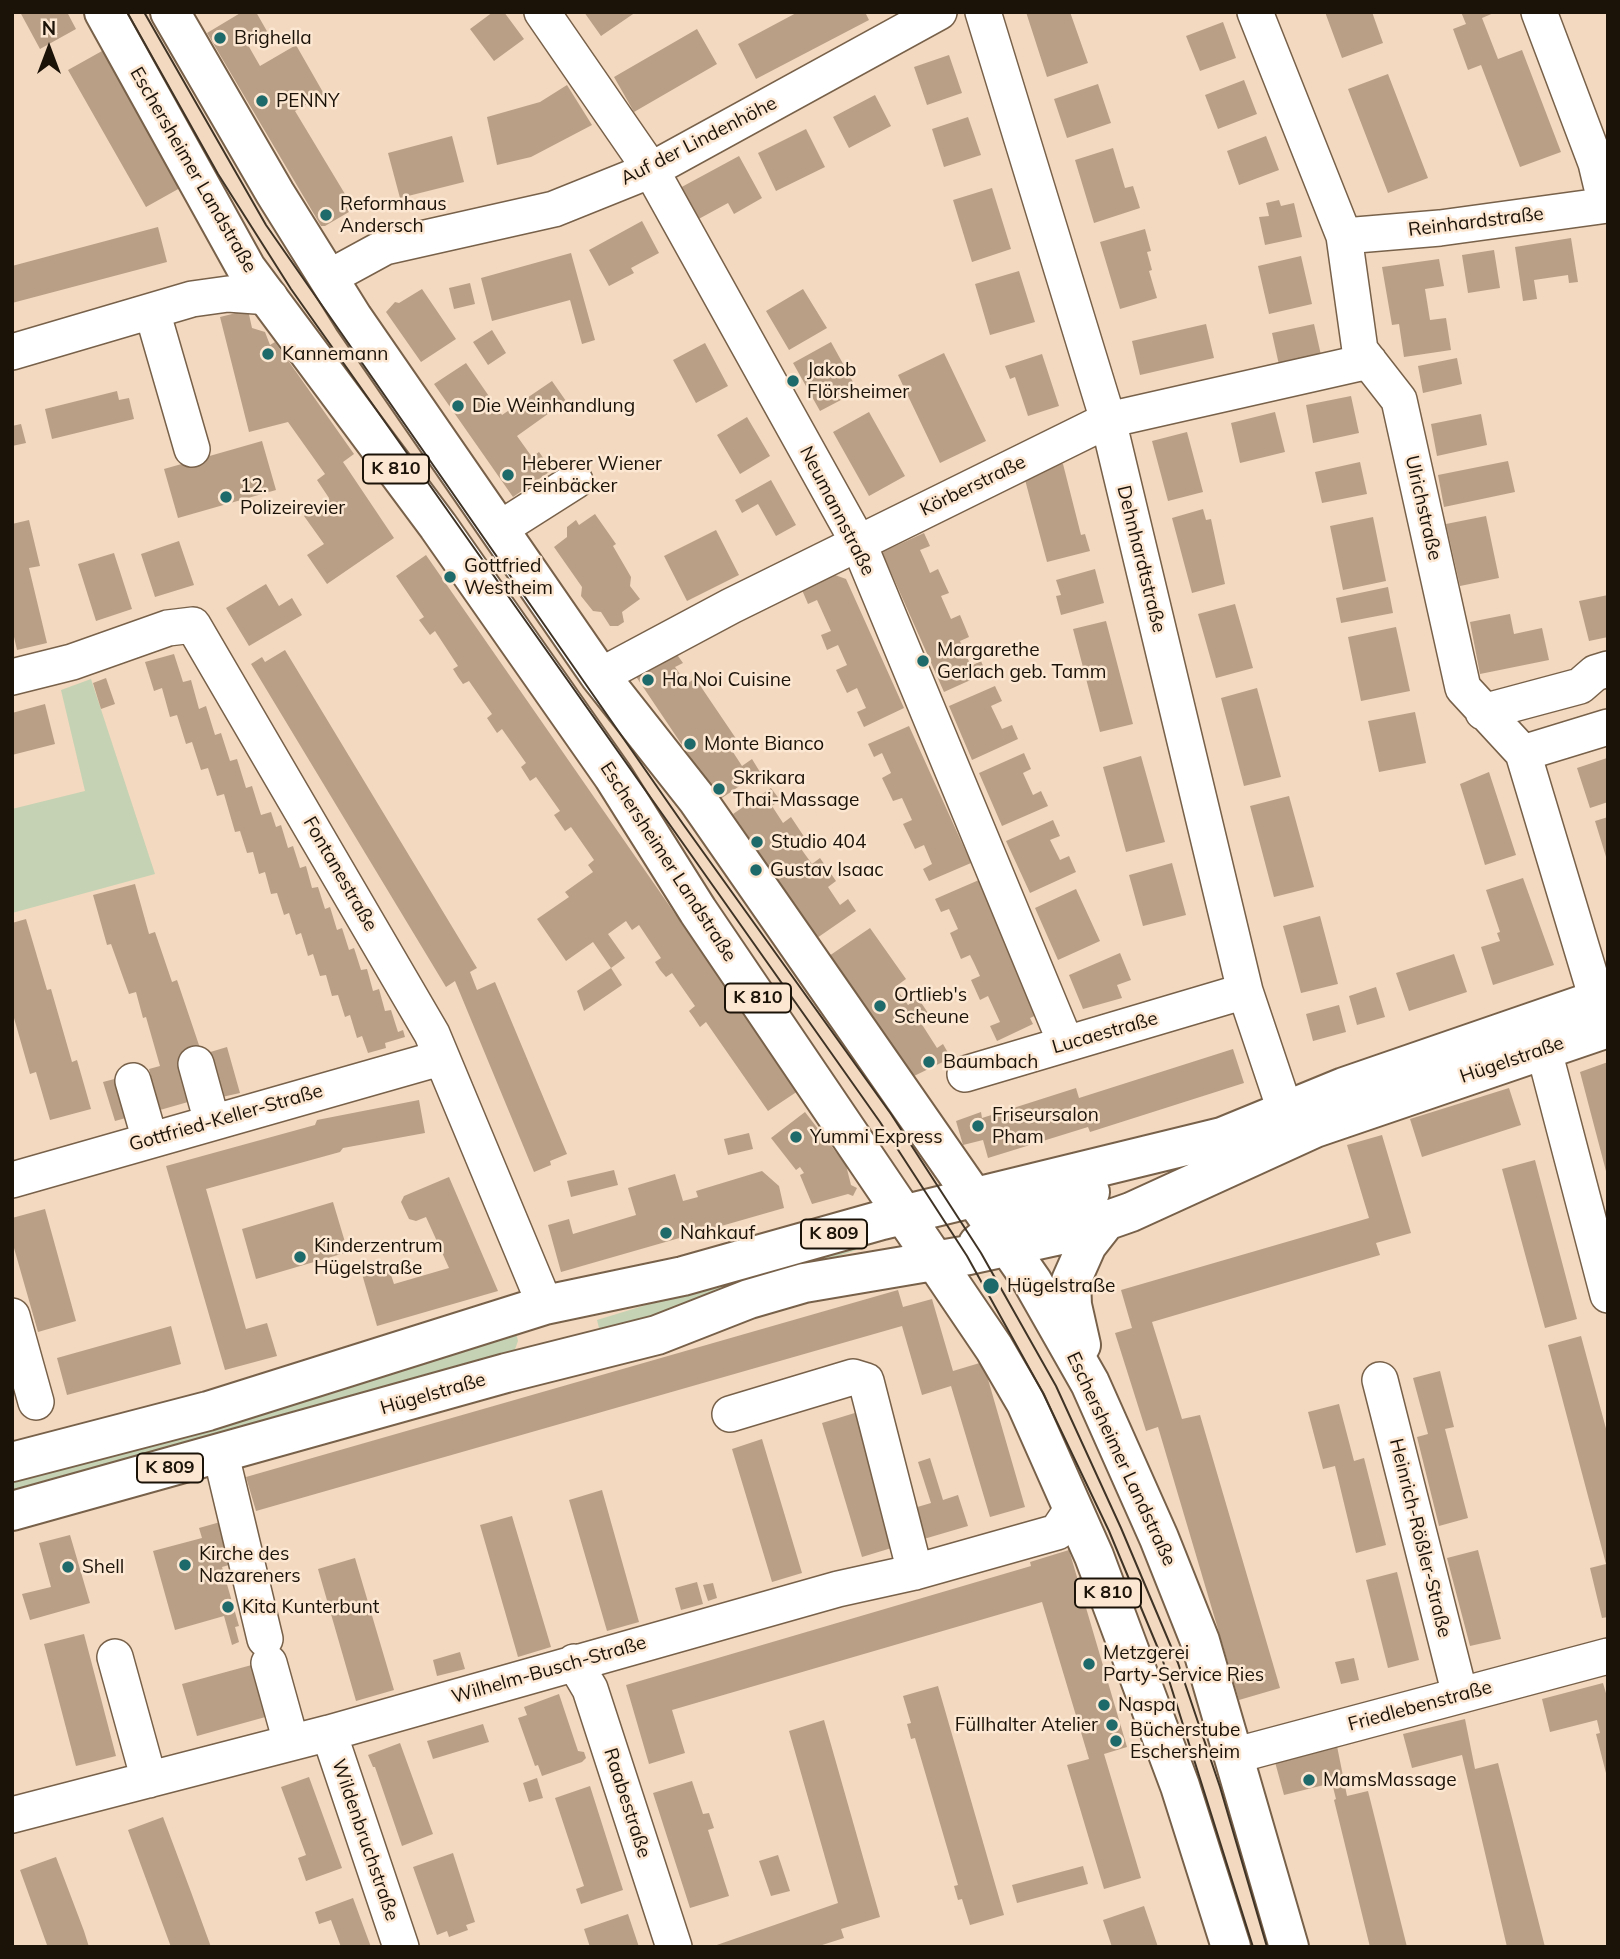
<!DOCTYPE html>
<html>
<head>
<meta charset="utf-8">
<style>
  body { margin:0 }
  #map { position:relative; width:1620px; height:1959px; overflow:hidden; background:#f3d9bf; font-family:Mulish,sans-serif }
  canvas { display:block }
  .frame { position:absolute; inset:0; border:14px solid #1b1208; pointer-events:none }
  .north { position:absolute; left:14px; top:14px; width:70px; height:70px; -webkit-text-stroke:5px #fce7d2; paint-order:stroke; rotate:0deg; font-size:19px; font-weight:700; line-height:28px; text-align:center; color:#1b1208 }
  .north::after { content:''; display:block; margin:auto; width:24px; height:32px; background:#1b1208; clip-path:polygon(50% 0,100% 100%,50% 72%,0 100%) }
</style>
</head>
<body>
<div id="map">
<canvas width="1620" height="1959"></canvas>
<div class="frame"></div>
<div class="north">N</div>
</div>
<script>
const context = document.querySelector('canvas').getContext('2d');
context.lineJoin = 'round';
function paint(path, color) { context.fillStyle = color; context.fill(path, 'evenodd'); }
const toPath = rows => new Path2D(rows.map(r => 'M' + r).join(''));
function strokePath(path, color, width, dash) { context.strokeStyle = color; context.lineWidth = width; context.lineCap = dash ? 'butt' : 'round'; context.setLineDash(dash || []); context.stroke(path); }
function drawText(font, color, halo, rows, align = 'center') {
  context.font = font + ' Mulish,sans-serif'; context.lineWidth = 5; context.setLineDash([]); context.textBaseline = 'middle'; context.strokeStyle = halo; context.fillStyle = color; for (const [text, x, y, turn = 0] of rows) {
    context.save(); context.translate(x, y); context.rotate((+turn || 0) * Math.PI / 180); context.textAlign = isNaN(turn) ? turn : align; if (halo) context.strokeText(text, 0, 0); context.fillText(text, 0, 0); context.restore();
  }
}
paint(toPath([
  [91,679,155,874,12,913,12,809,85,791,61,690],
  [875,1235,877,1243,601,1336,597,1320],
  [516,1333,518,1341,514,1352,12,1501,12,1472]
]), '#c5d2b4');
paint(toPath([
  [20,12,67,12,76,29,40,49],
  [242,12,256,12,268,33,248,45,260,66,296,45,324,94,295,111,354,209,325,226,321,226,207,33],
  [493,12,504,12,524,39,494,61,470,29],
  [584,12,636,12,601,36],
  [798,12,865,12,869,20,756,79,738,44],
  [1026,12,1070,12,1088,63,1047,77],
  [1325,12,1372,12,1383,43,1342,58],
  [1461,12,1496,12,1482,18,1498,59,1522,50,1561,152,1520,167,1481,65,1468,70,1453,29,1466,24],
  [1223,22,1236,58,1200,71,1186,36],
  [697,29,717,64,634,112,614,77],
  [102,51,180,188,146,207,68,70],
  [949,55,962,93,927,105,914,67],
  [1388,74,1428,178,1388,193,1348,89],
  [1244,80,1257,114,1218,129,1205,95],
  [1098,84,1111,123,1067,138,1054,99],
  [567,85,592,125,531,157,497,165,487,117,540,102],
  [875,95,891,126,849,148,833,117],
  [968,117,981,155,944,167,932,129],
  [806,129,825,167,776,191,758,153],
  [452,136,464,182,400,198,388,153],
  [1266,136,1279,170,1239,185,1227,151],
  [1113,148,1125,188,1133,186,1140,208,1094,223,1075,160],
  [739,156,762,198,734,214,728,203,695,221,678,189],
  [992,188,1011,249,972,262,953,200],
  [1279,200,1281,206,1294,203,1302,237,1265,245,1259,217,1269,216,1266,203],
  [642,221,659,253,631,268,634,273,609,286,589,250],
  [158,227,167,262,12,303,12,266],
  [1145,229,1151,251,1147,252,1152,270,1149,271,1157,298,1120,309,1100,242],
  [1571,238,1578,282,1569,283,1568,275,1534,280,1537,299,1523,301,1515,247],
  [1494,250,1500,288,1468,293,1462,255],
  [571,253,595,340,582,344,570,300,492,321,481,278],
  [1301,256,1312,304,1269,314,1258,266],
  [1439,259,1444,286,1425,289,1430,320,1446,318,1451,350,1404,357,1399,324,1392,325,1382,267],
  [1019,271,1035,322,990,335,975,284],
  [470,283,475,304,454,309,449,288],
  [422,289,456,339,421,362,386,312,395,302,399,303],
  [803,289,827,328,789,350,766,311],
  [248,310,252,328,265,332,270,345,275,342,354,454,343,462,394,538,327,584,307,555,324,544,304,516,329,498,317,480,325,474,288,422,249,432,220,317],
  [1206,324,1214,358,1140,375,1132,341],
  [1314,324,1321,355,1279,365,1272,333],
  [492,330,506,353,488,365,473,342],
  [831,342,858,391,820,411,793,363],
  [705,343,728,386,696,403,673,360],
  [944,353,986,441,940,463,898,375],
  [1042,354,1059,406,1028,416,1015,377,1010,379,1005,366],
  [1457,358,1462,384,1423,393,1418,366],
  [466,363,502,415,552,381,566,401,517,436,532,457,539,452,552,470,513,497,434,384],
  [117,391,119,400,129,398,134,419,52,439,45,409],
  [1351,396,1359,433,1313,443,1306,405],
  [869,412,905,476,869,496,833,432],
  [1275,412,1285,452,1240,463,1231,423],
  [1481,414,1487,445,1437,456,1431,424],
  [747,417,770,456,740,474,717,435],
  [21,424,26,443,12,446,12,426],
  [1187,432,1203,492,1168,501,1152,441],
  [262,441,276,490,178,518,164,469],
  [1508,461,1515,492,1444,507,1438,475],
  [1056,462,1063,464,1081,535,1085,534,1090,551,1047,562,1024,476],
  [1360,462,1367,494,1322,503,1315,472],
  [771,480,796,525,776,536,758,504,742,513,735,500],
  [1203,509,1206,520,1211,519,1225,584,1192,593,1172,518],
  [595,514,616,544,613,546,631,577,630,586,640,599,622,612,624,622,618,626,610,626,601,612,593,611,581,596,582,587,554,547,567,537,567,527,576,520,579,525],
  [1486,516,1499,578,1460,586,1446,524],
  [1373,517,1386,581,1343,590,1330,526],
  [29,520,40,566,29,568,47,643,17,650,12,628,12,524],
  [716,530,739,575,687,601,664,556],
  [924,533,930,546,920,550,925,561,930,573,938,569,949,593,941,596,951,619,960,615,965,627,969,637,960,641,971,666,981,661,986,673,944,692,882,552],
  [179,541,194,585,155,597,141,554],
  [114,553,132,609,96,621,78,564],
  [426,555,798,1091,768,1111,706,1022,700,1027,694,1018,689,1011,695,1006,672,973,666,977,660,970,655,962,661,958,639,925,632,930,626,921,608,934,625,958,611,968,593,942,566,961,537,919,569,897,565,892,593,872,588,865,594,860,571,827,565,831,554,815,560,811,536,777,530,781,521,767,526,763,502,729,497,733,487,718,492,714,469,681,463,684,458,677,453,669,458,666,435,631,430,635,419,620,424,617,396,576],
  [1095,569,1104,603,1061,615,1056,596,1061,595,1056,580],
  [835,575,846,579,904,708,864,727,857,712,866,708,857,688,847,693,836,670,847,665,838,645,827,650,821,635,831,631,817,600,808,604,802,590],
  [266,584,279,606,292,598,302,615,249,646,226,608],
  [1388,587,1393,613,1341,623,1336,598],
  [1608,595,1608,637,1589,641,1579,601],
  [1235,604,1253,668,1216,678,1198,614],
  [1510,614,1514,634,1542,628,1549,660,1480,674,1470,622],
  [1106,621,1133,724,1100,732,1073,629],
  [1396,627,1410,691,1361,701,1348,637],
  [673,649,683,663,675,667,687,684,695,678,739,743,731,749,742,766,752,759,760,772,719,800,635,675],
  [285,650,477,968,470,972,477,990,495,982,567,1154,550,1161,551,1165,534,1172,455,981,446,987,251,664,262,657,265,662],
  [174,654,183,682,191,680,199,709,206,706,215,735,221,733,230,761,237,759,246,788,252,786,261,815,271,812,276,827,281,825,288,848,293,846,300,868,306,866,312,888,318,887,325,909,330,907,337,930,342,928,349,950,354,948,361,970,367,969,373,991,379,989,385,1011,391,1010,398,1032,403,1030,405,1037,385,1043,386,1048,368,1053,362,1036,357,1038,350,1015,345,1017,338,995,332,996,326,975,320,976,313,954,308,956,301,933,296,935,289,913,284,915,277,893,271,894,265,872,259,874,253,852,247,853,240,831,235,832,224,794,217,796,208,768,201,770,192,742,186,744,177,715,170,717,162,688,154,691,145,662],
  [106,678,115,704,101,709,93,683],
  [995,686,1002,701,991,706,1002,729,1012,725,1018,739,972,760,949,706],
  [1257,688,1281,777,1244,786,1221,698],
  [45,704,55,744,12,755,12,713],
  [1415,712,1426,763,1379,772,1368,721],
  [909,726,971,863,929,881,923,869,932,864,924,845,915,849,903,824,912,820,902,798,893,801,882,778,891,773,882,753,874,757,868,744],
  [1024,753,1031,769,1023,773,1033,795,1041,791,1048,806,1002,826,979,773],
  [1141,756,1165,842,1126,852,1103,767],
  [1607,758,1608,802,1590,808,1577,768],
  [1489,772,1516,855,1485,865,1460,784],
  [771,788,780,800,772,806,783,823,791,817,807,841,799,846,812,864,820,858,836,881,828,887,840,905,848,899,856,911,817,938,733,814],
  [1289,796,1314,887,1274,897,1250,806],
  [1608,817,1608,860,1607,860,1595,821],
  [1053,820,1060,836,1050,840,1060,860,1069,856,1076,872,1030,893,1006,841],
  [1172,863,1186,915,1143,926,1129,875],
  [1523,878,1554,965,1493,985,1481,947,1500,941,1497,933,1500,932,1486,890],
  [979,880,1039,1014,1030,1018,1033,1024,997,1041,990,1026,1000,1022,988,996,980,1000,971,980,980,976,974,963,970,955,961,959,950,933,958,929,949,909,941,912,935,899],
  [135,884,149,934,155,932,172,982,177,980,202,1054,195,1100,160,1110,149,1069,160,1066,146,1017,143,1018,136,992,129,994,111,944,107,945,93,895],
  [1076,889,1100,941,1058,960,1035,908],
  [1320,916,1338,984,1301,993,1283,926],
  [26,919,47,990,51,989,72,1062,77,1060,91,1109,50,1120,36,1072,30,1074,12,1011,12,923],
  [870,928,906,979,895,987,908,1005,918,998,930,1016,921,1023,937,1048,943,1044,951,1058,912,1077,829,956],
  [1120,953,1131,980,1117,985,1122,998,1083,1009,1069,975],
  [1454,954,1467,992,1409,1011,1396,973],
  [611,968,622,985,584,1011,577,991],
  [1376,987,1385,1017,1357,1025,1349,996],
  [1339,1005,1346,1032,1313,1041,1306,1014],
  [227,1047,240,1093,222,1097,207,1053],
  [1233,1049,1244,1083,1090,1132,1088,1127,988,1158,983,1140,963,1145,956,1121,981,1112,982,1118,1076,1088,1079,1098],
  [1608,1062,1608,1175,1607,1175,1580,1072],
  [122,1077,133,1116,115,1121,103,1082],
  [1509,1088,1521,1125,1422,1157,1410,1119],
  [419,1100,425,1133,343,1148,340,1152,206,1189,246,1329,267,1323,277,1356,225,1370,166,1166,315,1125,317,1120],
  [805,1112,846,1165,851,1185,857,1188,853,1196,848,1194,812,1204,800,1175,804,1173,800,1167,796,1170,771,1138],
  [749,1133,753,1149,728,1155,724,1139],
  [1382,1135,1411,1233,1376,1243,1380,1255,1152,1322,1182,1419,1200,1415,1280,1688,1239,1700,1158,1427,1146,1431,1115,1333,1132,1328,1121,1290,1369,1218,1347,1145],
  [1535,1160,1577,1319,1545,1328,1502,1169],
  [614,1170,618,1185,571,1197,567,1181],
  [762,1171,779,1186,784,1208,561,1272,548,1225,569,1219,573,1234,636,1215,628,1188,675,1174,683,1201,698,1197,696,1191],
  [449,1177,498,1291,377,1326,362,1274,388,1266,394,1284,449,1268,426,1217,416,1221,409,1219,401,1202,404,1196],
  [333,1202,348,1252,256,1279,242,1229],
  [45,1209,76,1321,38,1332,12,1241,12,1218],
  [898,1290,903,1307,932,1299,953,1371,983,1362,1025,1507,990,1517,951,1386,922,1395,902,1326,256,1511,246,1477],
  [171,1326,181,1364,67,1395,57,1358],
  [1581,1336,1608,1436,1608,1617,1602,1618,1590,1568,1606,1564,1548,1345],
  [1440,1371,1454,1427,1445,1429,1468,1518,1439,1526,1417,1437,1428,1434,1413,1378],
  [1339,1404,1354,1461,1364,1458,1386,1545,1356,1553,1335,1466,1323,1469,1308,1412],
  [858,1412,898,1546,862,1557,822,1423],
  [762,1439,802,1573,772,1582,732,1449],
  [930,1458,943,1500,958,1495,968,1526,917,1541,907,1510,931,1503,918,1462],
  [602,1490,639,1622,607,1631,569,1500],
  [512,1516,551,1647,518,1657,480,1525],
  [231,1519,243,1561,222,1567,239,1626,235,1627,239,1642,232,1645,224,1616,175,1630,153,1551,202,1538,199,1528],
  [70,1535,90,1603,30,1620,22,1594,51,1587,39,1543],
  [1069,1550,1127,1747,1104,1754,1141,1878,1104,1889,1067,1765,1089,1759,1042,1602,672,1710,685,1753,649,1764,626,1685,1031,1566,1030,1562],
  [1478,1550,1501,1639,1470,1646,1447,1558],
  [355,1558,394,1690,356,1701,318,1569],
  [1397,1572,1419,1660,1388,1668,1366,1580],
  [697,1582,703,1604,681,1610,675,1588],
  [713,1583,717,1598,708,1601,703,1585],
  [84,1634,116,1756,76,1766,44,1644],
  [460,1652,465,1669,437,1676,433,1660],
  [1354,1658,1359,1680,1341,1684,1335,1662],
  [259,1663,269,1716,197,1736,182,1684],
  [1603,1683,1608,1700,1607,1777,1596,1734,1600,1733,1597,1720,1550,1732,1542,1699],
  [938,1686,1004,1915,970,1925,962,1899,958,1900,954,1886,958,1885,915,1738,911,1739,907,1724,911,1723,903,1696],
  [559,1694,578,1751,584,1752,586,1758,582,1762,542,1776,538,1765,535,1766,518,1718,527,1715,524,1707],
  [1465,1719,1475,1769,1498,1763,1545,1947,1507,1947,1462,1755,1412,1768,1403,1734],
  [824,1720,880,1917,841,1929,844,1938,816,1947,711,1947,838,1903,789,1731],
  [483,1724,489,1742,433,1759,427,1741],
  [400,1743,433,1834,402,1846,375,1767,373,1767,368,1755],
  [1337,1746,1347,1796,1368,1791,1407,1947,1370,1947,1334,1800,1336,1799,1332,1783,1284,1795,1275,1762],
  [309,1777,342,1868,306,1881,298,1858,306,1855,281,1787],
  [537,1778,543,1798,529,1802,523,1783],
  [692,1781,703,1814,709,1813,714,1828,708,1830,729,1896,690,1908,653,1793],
  [590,1786,623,1890,581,1904,576,1889,584,1886,555,1798],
  [163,1817,191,1892,211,1947,171,1947,128,1830],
  [453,1853,475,1922,466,1925,468,1930,449,1937,447,1931,437,1935,413,1867],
  [778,1855,790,1891,771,1896,759,1861],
  [56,1857,84,1931,89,1947,47,1945,20,1870],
  [1083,1866,1088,1884,1017,1903,1012,1885],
  [353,1898,361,1920,371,1947,341,1947,331,1920,319,1924,315,1912],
  [1144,1906,1158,1947,1112,1947,1103,1920],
  [628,1914,639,1947,590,1947,584,1929]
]), '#b89f86');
const minor = toPath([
  [542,12,651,170,858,542,1066,1044],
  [983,12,1108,420,1245,991,1285,1110],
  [1255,12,1344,236,1360,350,1399,400,1463,688,1523,753,1597,999],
  [1539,12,1596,163,1606,205],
  [1344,236,1440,228,1608,205],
  [328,278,385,247,554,209,651,170,939,12],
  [152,311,192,449],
  [12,352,192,299,228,294,270,297],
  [501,528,575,481],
  [600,676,731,606,1108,420,1369,361],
  [12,677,72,662,168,628,193,625,432,1034,545,1305],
  [1483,712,1580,686,1595,673,1608,669],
  [1523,753,1608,727],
  [1537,1024,1608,1295],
  [196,1064,212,1122],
  [965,1074,1245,991],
  [133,1081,150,1140],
  [12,1180,440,1058],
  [12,1316,36,1402],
  [1380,1380,1460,1695],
  [730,1414,853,1377,866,1381,915,1572],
  [221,1455,265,1639],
  [115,1657,149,1780],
  [574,1662,590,1689,674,1947],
  [269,1663,291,1742],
  [329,1733,401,1947],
  [1233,1756,1608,1656],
  [12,1815,329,1733,838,1589,915,1572,1057,1532,1073,1508]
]);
const major = toPath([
  [104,12,246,268,438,526,613,776,698,911,994,1348,1026,1403,1094,1556,1180,1786,1231,1947],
  [170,12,275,193,353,318,600,676,697,799,1032,1281,1090,1383,1159,1538,1200,1641,1289,1947],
  [978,1244,997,1228,1090,1192],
  [1081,1345,1072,1305,1071,1281,1087,1245,1105,1222],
  [12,1462,208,1411,545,1305,683,1276,882,1220,1222,1137,1344,1087,1608,996],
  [12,1511,506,1373,657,1335,749,1299,804,1283,969,1255,1074,1232,1131,1212,1315,1128,1608,1028]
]);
strokePath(minor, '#78614a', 38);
strokePath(major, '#78614a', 42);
strokePath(minor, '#fff', 35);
strokePath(major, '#fff', 38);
strokePath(toPath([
  [127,12,218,174,291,289,880,1122,967,1256,1043,1393,1109,1531,1162,1658,1253,1947],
  [144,12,266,225,683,824,891,1114,981,1253,1056,1386,1121,1528,1178,1663,1220,1787,1267,1947]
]), '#3f3326', 2);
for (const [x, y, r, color] of [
  [220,38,7,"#1e6a6b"],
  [262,101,7,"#1e6a6b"],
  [326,215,7,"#1e6a6b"],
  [268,354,7,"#1e6a6b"],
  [793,381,7,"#1e6a6b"],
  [458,406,7,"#1e6a6b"],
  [508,475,7,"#1e6a6b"],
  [226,497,7,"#1e6a6b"],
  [450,577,7,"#1e6a6b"],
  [923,661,7,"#1e6a6b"],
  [648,680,7,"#1e6a6b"],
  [690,744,7,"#1e6a6b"],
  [719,789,7,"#1e6a6b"],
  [757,842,7,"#1e6a6b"],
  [756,870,7,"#1e6a6b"],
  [880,1006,7,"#1e6a6b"],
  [929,1062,7,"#1e6a6b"],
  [978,1126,7,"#1e6a6b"],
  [796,1137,7,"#1e6a6b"],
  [666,1233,7,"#1e6a6b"],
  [300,1257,7,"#1e6a6b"],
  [991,1286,9,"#1e6a6b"],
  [185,1565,7,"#1e6a6b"],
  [68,1567,7,"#1e6a6b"],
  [228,1607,7,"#1e6a6b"],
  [1089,1664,7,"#1e6a6b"],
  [1104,1705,7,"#1e6a6b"],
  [1112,1725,7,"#1e6a6b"],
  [1116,1741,7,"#1e6a6b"],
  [1309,1780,7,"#1e6a6b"]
]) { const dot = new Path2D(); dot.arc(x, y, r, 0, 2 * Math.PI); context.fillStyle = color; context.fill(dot); strokePath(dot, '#fce7d2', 2.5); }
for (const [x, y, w] of [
  [396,469,66],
  [758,998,66],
  [834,1234,66],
  [170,1468,66],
  [1108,1593,66]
]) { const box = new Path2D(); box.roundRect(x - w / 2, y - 14.5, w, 29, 5); context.fillStyle = '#fce7d2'; context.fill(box); strokePath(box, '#1b1208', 2); }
drawText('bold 18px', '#1b1208', null, [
  ["K 810",396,469],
  ["K 810",758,998],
  ["K 809",834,1234],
  ["K 809",170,1468],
  ["K 810",1108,1593]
]);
drawText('19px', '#1b1208', '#fce7d2', [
  ["Brighella",234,38],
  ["PENNY",276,101],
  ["Reformhaus",340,204],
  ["Andersch",340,226],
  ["Kannemann",282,354],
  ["Jakob",807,370],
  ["Flörsheimer",807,392],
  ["Die Weinhandlung",472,406],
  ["Heberer Wiener",522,464],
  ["Feinbäcker",522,486],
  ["12.",240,486],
  ["Polizeirevier",240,508],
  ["Gottfried",464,566],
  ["Westheim",464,588],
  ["Margarethe",937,650],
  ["Gerlach geb. Tamm",937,672],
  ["Ha Noi Cuisine",662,680],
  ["Monte Bianco",704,744],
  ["Skrikara",733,778],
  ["Thai-Massage",733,800],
  ["Studio 404",771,842],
  ["Gustav Isaac",770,870],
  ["Ortlieb's",894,995],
  ["Scheune",894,1017],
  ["Baumbach",943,1062],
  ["Friseursalon",992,1115],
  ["Pham",992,1137],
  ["Yummi Express",810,1137],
  ["Nahkauf",680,1233],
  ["Kinderzentrum",314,1246],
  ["Hügelstraße",314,1268],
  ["Hügelstraße",1007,1286],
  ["Kirche des",199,1554],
  ["Nazareners",199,1576],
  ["Shell",82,1567],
  ["Kita Kunterbunt",242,1607],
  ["Metzgerei",1103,1653],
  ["Party-Service Ries",1103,1675],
  ["Naspa",1118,1705],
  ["Füllhalter Atelier",1098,1725,"right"],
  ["Bücherstube",1130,1730],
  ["Eschersheim",1130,1752],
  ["MamsMassage",1323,1780]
], 'left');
drawText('19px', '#1b1208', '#fce7d2', [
  ["Auf der Lindenhöhe",699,141,-27],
  ["Eschersheimer Landstraße",193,170,60],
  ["Reinhardstraße",1476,222,-7],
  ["Körberstraße",973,486,-26],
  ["Ulrichstraße",1423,508,77],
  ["Neumannstraße",837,511,63],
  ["Dehnhardtstraße",1141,559,76],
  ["Eschersheimer Landstraße",668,862,57],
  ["Fontanestraße",340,874,60],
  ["Lucaestraße",1105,1033,-16],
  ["Hügelstraße",1512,1060,-19],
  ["Gottfried-Keller-Straße",226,1118,-16],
  ["Hügelstraße",433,1394,-16],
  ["Eschersheimer Landstraße",1121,1459,65],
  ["Heinrich-Rößler-Straße",1420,1538,76],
  ["Wilhelm-Busch-Straße",549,1670,-16],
  ["Friedlebenstraße",1420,1706,-15],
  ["Raabestraße",627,1803,72],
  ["Wildenbruchstraße",365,1840,71]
]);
</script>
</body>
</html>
